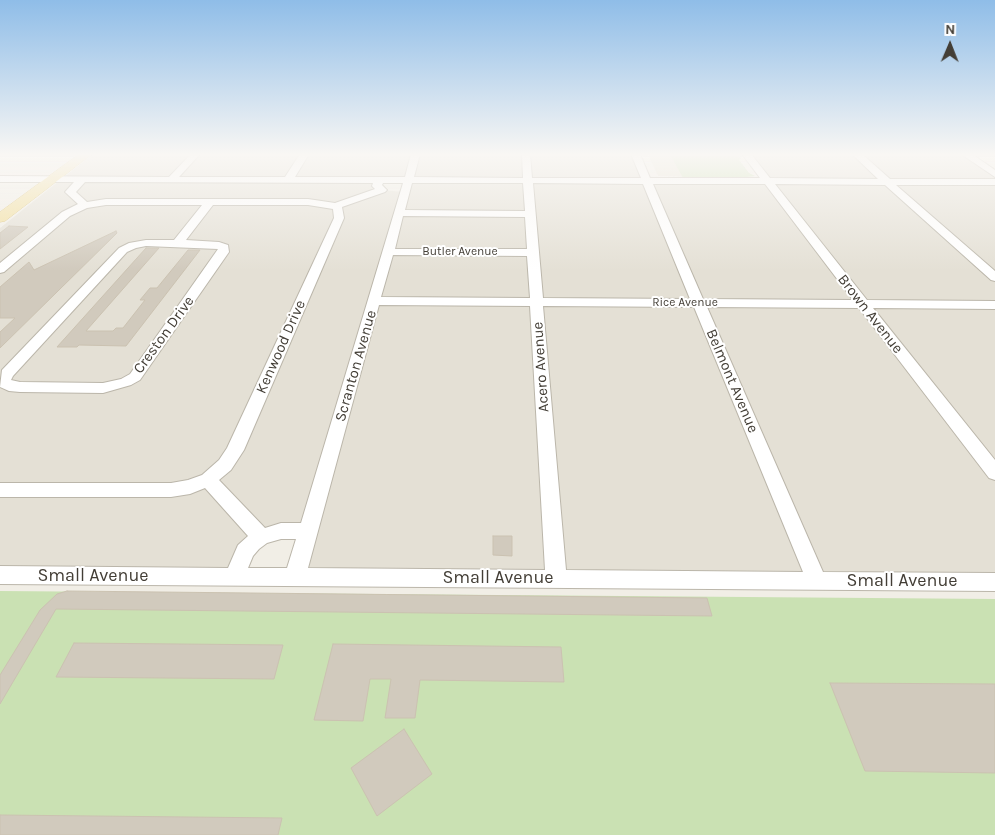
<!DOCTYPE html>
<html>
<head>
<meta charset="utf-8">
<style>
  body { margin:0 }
  #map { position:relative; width:995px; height:835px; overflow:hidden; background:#f1eee6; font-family:Karla,sans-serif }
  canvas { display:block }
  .north { position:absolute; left:925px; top:20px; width:50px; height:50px; -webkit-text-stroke:4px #fff; paint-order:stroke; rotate:1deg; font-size:14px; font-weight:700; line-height:20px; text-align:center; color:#433e36 }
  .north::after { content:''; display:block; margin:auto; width:18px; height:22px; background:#433e36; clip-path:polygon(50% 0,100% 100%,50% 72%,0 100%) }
</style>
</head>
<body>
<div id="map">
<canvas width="995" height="835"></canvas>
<div class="north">N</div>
</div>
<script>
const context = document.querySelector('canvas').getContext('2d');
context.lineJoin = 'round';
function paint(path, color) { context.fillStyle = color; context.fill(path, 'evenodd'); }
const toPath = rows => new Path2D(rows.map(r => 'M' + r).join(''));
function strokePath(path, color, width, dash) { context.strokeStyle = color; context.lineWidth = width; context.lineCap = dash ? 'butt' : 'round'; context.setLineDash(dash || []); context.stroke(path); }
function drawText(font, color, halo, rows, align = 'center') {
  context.font = font + ' Karla,sans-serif'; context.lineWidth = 4; context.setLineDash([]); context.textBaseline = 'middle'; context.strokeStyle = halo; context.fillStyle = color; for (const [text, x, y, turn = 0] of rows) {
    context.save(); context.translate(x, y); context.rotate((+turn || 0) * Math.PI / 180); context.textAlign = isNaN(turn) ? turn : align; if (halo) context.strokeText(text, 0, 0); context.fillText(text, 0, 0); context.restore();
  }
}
paint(toPath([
  [93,154,635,154,647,182,766,181,746,154,965,154,995,174,995,582,295,577,309,531,269,533,234,577,0,575,0,228],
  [379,181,408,181,406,192,393,191,382,190]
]), '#e4e0d5');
paint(toPath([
  [648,154,735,154,741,158,739,160,749,173,755,176,737,178,658,176]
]), '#e8e3d1');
paint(toPath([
  [671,156,736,156,741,158,739,160,749,173,755,176,737,178,683,178],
  [0,591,995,599,995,835,0,835]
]), '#cae1b3');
const building = toPath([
  [9,226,28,227,0,249,0,233,9,226],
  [116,231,117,233,0,348,0,332,15,318,0,318,0,287,29,262,34,270,116,231],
  [146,248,159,248,86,331,113,331,116,328,123,328,145,300,140,300,150,288,157,288,188,250,200,250,126,346,79,345,77,347,57,347,146,248],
  [493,536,512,536,512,556,493,555,493,536],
  [67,591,707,598,712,616,56,609,0,704,0,675,40,610,57,594,67,591],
  [74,643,283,645,274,679,56,677,74,643],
  [333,644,561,647,564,682,420,680,415,718,385,718,391,679,370,679,363,721,314,720,333,644],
  [830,683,995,684,995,773,865,771,830,683],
  [404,729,432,774,377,816,351,768,404,729],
  [0,815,282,818,278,835,0,835,0,815]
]);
paint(building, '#d1cabd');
strokePath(building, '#cbc2b1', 1);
const minor = toPath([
  [191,154,200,154,179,177,285,177,300,154,309,154,295,177,405,177,411,154,420,154,414,177,523,178,522,154,530,154,532,178,641,178,631,154,640,154,650,178,760,178,742,154,751,154,770,178,878,179,852,154,862,154,890,179,995,179,995,185,896,185,995,271,995,281,991,280,885,185,775,184,867,300,995,301,995,309,873,308,995,460,995,480,989,478,859,308,707,307,823,572,995,573,995,591,0,584,0,566,228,568,238,545,248,536,205,488,190,494,171,497,0,497,0,483,171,483,188,480,202,475,219,460,227,448,334,218,333,209,308,205,213,205,186,240,219,242,228,245,229,252,140,380,131,385,103,393,20,392,9,391,0,387,2,370,119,248,129,243,146,240,174,240,202,205,106,205,87,208,70,216,4,272,0,273,0,263,62,212,78,204,65,192,74,182,0,182,0,176,169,177,191,154],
  [85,182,373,183,372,186,375,189,335,203,308,199,106,199,87,202,76,192,85,182],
  [383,183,403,183,301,523,281,523,265,528,219,480,231,470,244,450,344,218,342,207,385,192,387,190,382,185,383,183],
  [412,183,523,183,525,211,405,210,412,183],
  [533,183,643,184,690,299,543,298,533,183],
  [653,184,765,184,853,300,703,299,653,184],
  [403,216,525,217,527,249,395,249,403,216],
  [146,246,218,249,130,374,121,379,103,383,20,382,11,380,13,376,127,252,136,248,146,246],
  [393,255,527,256,530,298,381,297,393,255],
  [379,305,530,306,545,570,308,568,379,305],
  [543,306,694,307,803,572,566,570,543,306],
  [281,539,296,539,287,568,248,568,253,556,259,549,267,543,281,539],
  [961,154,972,154,995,170,995,177,961,154]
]);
const major = toPath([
  [79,154,92,154,5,221,0,222,0,212,79,154]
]);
strokePath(minor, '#bbb6aa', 2);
strokePath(major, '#d5bc70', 1);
paint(minor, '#fff');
paint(major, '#f2df9e');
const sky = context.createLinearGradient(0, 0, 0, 271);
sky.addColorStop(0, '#8fbde8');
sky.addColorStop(0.57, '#f9f7f4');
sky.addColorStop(1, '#f9f7f400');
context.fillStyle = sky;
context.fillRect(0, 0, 995, 271);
drawText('12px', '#433e36', '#fff', [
  ["Butler Avenue",460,252],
  ["Rice Avenue",685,303]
]);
drawText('15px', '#433e36', '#fff', [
  ["Brown Avenue",870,314,52],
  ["Creston Drive",164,335,-54],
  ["Kenwood Drive",281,347,-66],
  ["Scranton Avenue",356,366,-74],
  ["Acero Avenue",541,367,-94],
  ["Belmont Avenue",732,381,67]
]);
drawText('18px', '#433e36', '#fff', [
  ["Small Avenue",93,576],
  ["Small Avenue",498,578],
  ["Small Avenue",902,581]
]);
</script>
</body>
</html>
